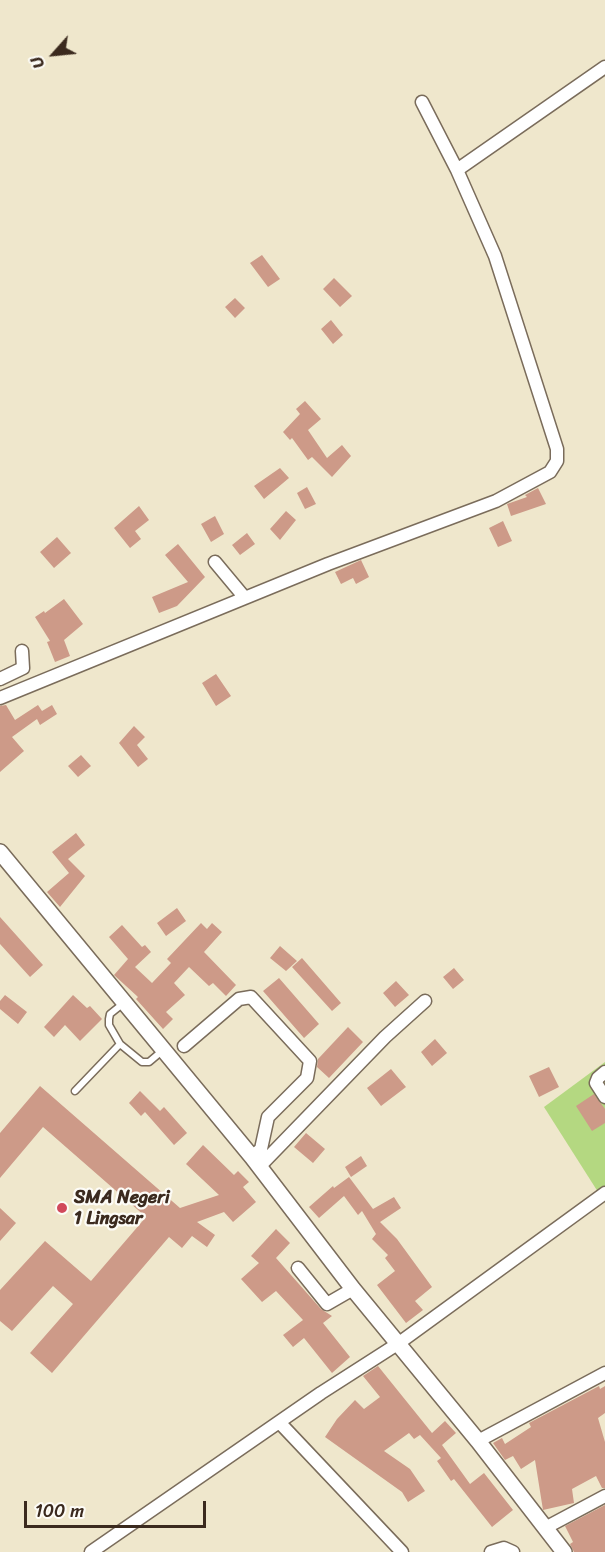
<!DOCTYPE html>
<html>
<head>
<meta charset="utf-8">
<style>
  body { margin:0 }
  #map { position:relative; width:605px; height:1552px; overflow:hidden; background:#efe7cc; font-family:Sriracha,sans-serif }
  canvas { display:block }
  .north { position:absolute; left:24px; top:24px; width:60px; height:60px; -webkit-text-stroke:4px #fdfcf7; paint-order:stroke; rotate:243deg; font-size:16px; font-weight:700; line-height:24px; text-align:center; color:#3b2a1e }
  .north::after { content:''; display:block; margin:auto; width:21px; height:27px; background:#3b2a1e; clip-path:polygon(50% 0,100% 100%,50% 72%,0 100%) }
  .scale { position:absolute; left:24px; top:1501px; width:182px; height:27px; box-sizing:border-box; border:3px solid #3b2a1e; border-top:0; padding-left:8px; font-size:18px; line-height:21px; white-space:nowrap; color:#3b2a1e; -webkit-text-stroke:4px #fdfcf7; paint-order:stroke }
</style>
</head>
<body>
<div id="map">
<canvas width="605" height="1552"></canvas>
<div class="north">U</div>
<div class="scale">100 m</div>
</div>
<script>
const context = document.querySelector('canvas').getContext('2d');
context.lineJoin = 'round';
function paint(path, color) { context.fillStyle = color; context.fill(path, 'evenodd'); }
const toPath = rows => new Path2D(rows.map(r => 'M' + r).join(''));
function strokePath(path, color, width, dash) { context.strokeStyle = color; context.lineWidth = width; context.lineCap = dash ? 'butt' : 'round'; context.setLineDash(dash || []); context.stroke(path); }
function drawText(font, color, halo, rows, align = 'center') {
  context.font = font + ' Sriracha,sans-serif'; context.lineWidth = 4.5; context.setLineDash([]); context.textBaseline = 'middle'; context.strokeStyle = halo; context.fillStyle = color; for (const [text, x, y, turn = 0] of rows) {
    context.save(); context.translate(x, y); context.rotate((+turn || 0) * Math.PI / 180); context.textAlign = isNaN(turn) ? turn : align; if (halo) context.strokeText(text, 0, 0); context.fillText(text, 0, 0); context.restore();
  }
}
paint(toPath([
  [605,1062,605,1203,544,1107]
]), '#b4d881');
paint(toPath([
  [262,255,280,279,268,287,250,263],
  [334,278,352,296,340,307,323,289],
  [235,298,245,308,235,318,225,307],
  [331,320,343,335,333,344,321,329],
  [305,401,321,419,308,430,327,458,342,445,351,456,332,477,312,457,308,460,292,438,290,440,283,432,300,414,296,409],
  [280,468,289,478,264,499,254,486],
  [307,487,316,504,305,509,297,493],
  [538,488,546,504,511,516,507,504,527,497,525,495],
  [139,506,149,520,135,531,141,539,130,548,114,528],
  [286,511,296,520,280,540,270,529],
  [215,516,224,534,211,542,201,524],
  [503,521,512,541,498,547,489,528],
  [247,533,255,544,240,555,232,545],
  [57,537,71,553,54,568,40,552],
  [178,544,205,577,177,606,159,613,152,597,188,582,165,555],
  [361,560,369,577,356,584,353,578,341,584,335,572],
  [64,599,83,624,64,640,70,656,55,662,47,642,50,641,35,617,44,611,45,613],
  [216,674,231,696,216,706,202,683],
  [6,705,15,720,38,705,42,711,52,705,57,714,40,725,37,719,12,737,24,751,0,772,0,706],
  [134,726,145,737,137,745,148,759,138,767,119,743],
  [81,755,91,766,78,777,68,766],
  [76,833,85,845,68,859,85,876,60,907,47,892,69,873,52,852],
  [177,908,186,921,166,936,157,923],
  [0,917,43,965,30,977,0,944],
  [201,923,207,929,212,923,222,932,204,952,236,985,226,996,213,983,209,986,189,967,174,983,185,995,166,1012,173,1019,163,1029,136,999,138,997,114,975,128,959,109,937,122,925,142,947,145,945,151,952,135,967,152,983,171,963,167,959],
  [280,946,297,961,286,971,270,958],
  [302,958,341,1003,332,1011,292,967],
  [454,968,464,980,453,989,443,977],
  [279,978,319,1024,304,1038,263,991],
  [396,981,409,995,395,1007,383,993],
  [5,995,27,1012,18,1024,0,1009,0,1001],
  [73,995,87,1008,90,1006,102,1019,80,1041,65,1025,54,1037,44,1027],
  [348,1027,363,1042,329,1078,317,1067,318,1059],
  [435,1039,447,1053,432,1066,421,1052],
  [549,1067,559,1087,539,1097,529,1076],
  [391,1069,406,1087,381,1106,367,1088],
  [40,1086,180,1208,219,1195,186,1164,203,1145,234,1175,238,1171,249,1182,243,1187,256,1202,233,1222,224,1212,197,1222,215,1235,207,1247,192,1236,182,1248,169,1237,52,1373,30,1353,73,1304,53,1286,12,1331,0,1321,0,1290,45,1241,91,1281,146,1217,43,1127,0,1178,0,1133],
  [140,1091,160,1111,164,1107,187,1133,174,1145,145,1112,141,1116,129,1103],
  [594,1094,605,1109,605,1123,592,1131,576,1106],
  [306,1133,325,1149,313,1163,294,1147],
  [361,1156,367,1166,351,1177,345,1167],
  [349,1177,373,1209,394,1197,401,1208,380,1222,397,1239,432,1287,415,1301,423,1310,406,1323,377,1285,395,1271,385,1258,388,1255,372,1239,376,1234,362,1211,358,1215,344,1196,319,1218,309,1207,333,1186,334,1188],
  [0,1208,16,1223,0,1241],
  [276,1229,290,1243,276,1258,321,1309,332,1316,323,1323,350,1357,332,1373,304,1338,293,1347,283,1335,303,1320,276,1291,262,1302,241,1279,259,1263,251,1256],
  [378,1366,432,1433,445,1421,456,1433,442,1445,470,1484,484,1473,513,1510,492,1527,454,1479,451,1481,437,1461,441,1458,420,1435,414,1439,409,1433,384,1451,410,1469,425,1491,408,1502,402,1492,325,1437,337,1419,355,1400,364,1409,380,1397,363,1376],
  [599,1386,600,1389,605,1386,605,1413,598,1418,605,1442,605,1488,602,1488,596,1476,572,1489,574,1503,543,1510,535,1460,521,1469,513,1456,505,1460,493,1443,502,1438,505,1444,531,1427,529,1423],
  [605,1505,605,1552,574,1552,570,1544,573,1542,565,1526]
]), '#cd9a88');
const service = toPath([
  [125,1002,110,1014,109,1019,109,1025,120,1044,142,1062,149,1062,162,1051],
  [75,1091,120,1044]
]);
const minor = toPath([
  [422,102,457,170],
  [215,562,245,598],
  [0,679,23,668,22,651],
  [0,698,328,564,496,501,550,472,557,461,557,449,495,256,457,170,605,67],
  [184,1046,239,999,251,997,310,1061,307,1078,268,1117,261,1149,252,1157],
  [605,1072,598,1078,596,1083,605,1097],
  [259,1167,385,1037,425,1001],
  [298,1268,327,1304,353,1289],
  [279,1422,402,1552],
  [478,1441,605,1373],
  [545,1528,605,1496],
  [91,1552,321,1393,399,1343,605,1193],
  [491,1552,504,1548,513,1552]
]);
const tertiary = toPath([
  [0,852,252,1157,353,1289,478,1441,564,1552]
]);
strokePath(service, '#7a6c5b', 9);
strokePath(minor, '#7a6c5b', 15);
strokePath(tertiary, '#7a6c5b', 18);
strokePath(service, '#fff', 6);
strokePath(minor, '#fff', 12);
strokePath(tertiary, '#fff', 15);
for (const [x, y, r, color] of [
  [62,1208,6,"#d1495b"]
]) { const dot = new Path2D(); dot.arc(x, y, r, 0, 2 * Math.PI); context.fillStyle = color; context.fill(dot); strokePath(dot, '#fdfcf7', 2); }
drawText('bold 18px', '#3b2a1e', '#fdfcf7', [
  ["SMA Negeri",74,1198],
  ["1 Lingsar",74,1219]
], 'left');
</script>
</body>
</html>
